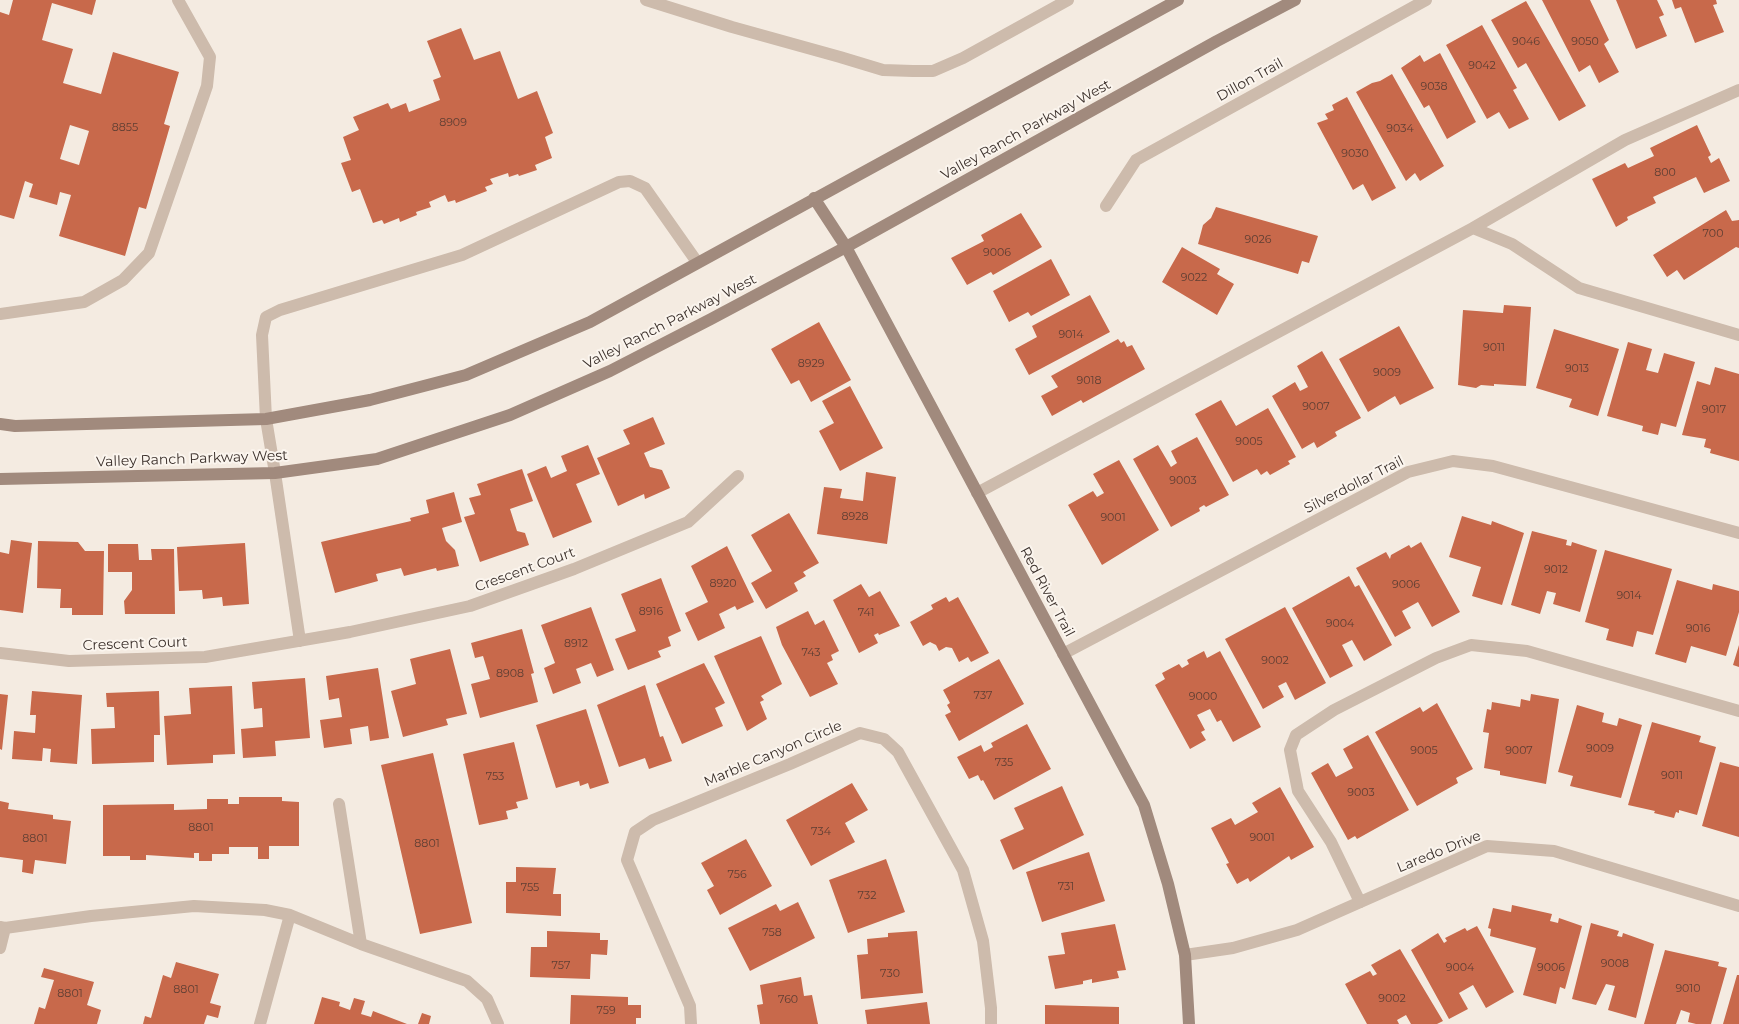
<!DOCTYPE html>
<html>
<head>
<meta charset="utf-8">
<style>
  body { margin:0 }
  canvas { display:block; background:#f4ebe1 }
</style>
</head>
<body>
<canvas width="1739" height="1024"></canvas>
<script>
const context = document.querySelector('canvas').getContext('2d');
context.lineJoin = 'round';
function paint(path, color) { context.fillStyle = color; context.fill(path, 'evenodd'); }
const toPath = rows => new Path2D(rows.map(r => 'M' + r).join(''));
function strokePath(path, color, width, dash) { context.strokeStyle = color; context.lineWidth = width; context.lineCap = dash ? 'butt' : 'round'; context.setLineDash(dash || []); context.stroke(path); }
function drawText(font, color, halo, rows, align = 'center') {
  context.font = font + ' Montserrat,sans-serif'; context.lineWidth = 4; context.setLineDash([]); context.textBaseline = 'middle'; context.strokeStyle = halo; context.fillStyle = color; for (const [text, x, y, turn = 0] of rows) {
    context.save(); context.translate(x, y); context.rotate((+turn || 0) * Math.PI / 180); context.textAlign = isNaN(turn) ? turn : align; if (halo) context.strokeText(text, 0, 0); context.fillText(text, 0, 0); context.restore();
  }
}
paint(toPath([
  [13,0,96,0,92,15,52,3,42,40,73,49,63,83,101,94,113,52,179,72,164,124,170,126,146,209,139,207,125,256,59,236,71,195,60,192,57,205,29,197,33,184,25,181,14,219,0,215,0,12,9,15],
  [70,125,89,131,79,165,60,159],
  [1542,0,1590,0,1609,40,1604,44,1619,72,1599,83,1590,65,1579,72],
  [1616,0,1657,0,1664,15,1659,17,1667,36,1636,49],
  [1672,0,1716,0,1717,4,1713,5,1724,32,1695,43,1681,7,1675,9],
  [1526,1,1586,106,1559,121,1526,63,1518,68,1491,20],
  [1482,25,1517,88,1513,90,1529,119,1509,129,1499,112,1487,119,1446,45],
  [461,28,474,60,500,51,518,99,537,91,553,133,545,137,552,158,535,165,537,170,519,176,518,174,509,177,508,173,490,179,493,184,485,187,487,191,456,203,455,200,448,202,445,195,429,202,431,207,416,212,417,215,400,222,399,218,384,224,382,220,373,223,360,189,352,192,341,163,351,160,343,137,359,130,353,117,388,103,391,109,406,103,409,112,440,100,433,80,441,77,427,41],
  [1440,53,1476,122,1447,139,1429,105,1424,108,1401,68,1420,55,1424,62],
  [1392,74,1444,166,1420,181,1415,173,1406,181,1356,92,1372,83,1380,81],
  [1347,97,1396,188,1372,201,1363,184,1353,190,1317,123,1328,119,1325,114,1334,110,1332,105],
  [1697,125,1711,155,1708,157,1711,163,1719,158,1730,181,1704,193,1696,177,1653,197,1656,203,1627,217,1628,220,1616,227,1592,179,1625,163,1628,168,1654,156,1650,148],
  [1216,207,1318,236,1309,263,1302,261,1298,274,1198,244,1203,225,1211,218],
  [1726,210,1732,221,1739,220,1739,248,1736,247,1684,280,1677,270,1667,277,1653,255],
  [1021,213,1042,247,993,275,991,272,967,285,951,258,984,241,981,235],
  [1182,247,1220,269,1217,274,1234,284,1217,315,1162,282],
  [1051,259,1070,295,1031,316,1028,312,1009,322,993,291],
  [1090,295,1110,332,1029,375,1015,349,1037,337,1032,326],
  [1504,305,1531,307,1526,386,1494,384,1494,386,1481,385,1476,388,1458,385,1463,310,1503,313],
  [819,322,851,380,811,402,799,380,791,384,771,349],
  [1399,326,1434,388,1400,405,1395,396,1368,412,1339,359],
  [1554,329,1619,349,1598,416,1569,407,1572,399,1536,388],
  [1118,339,1121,343,1124,341,1127,347,1132,345,1145,369,1083,403,1081,400,1052,416,1041,396,1058,387,1051,376],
  [1628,342,1652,349,1646,370,1658,373,1664,353,1695,362,1676,427,1661,423,1658,435,1642,431,1643,426,1607,416],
  [1322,351,1361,418,1335,432,1337,436,1317,448,1314,442,1302,449,1272,396,1295,382,1300,391,1308,387,1297,366],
  [1715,367,1739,374,1739,461,1710,453,1711,449,1704,447,1706,439,1682,435,1697,381,1710,385],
  [850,386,883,448,840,471,819,431,834,423,822,401],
  [1221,400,1236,426,1268,408,1296,457,1288,461,1290,464,1270,475,1267,471,1261,475,1257,469,1233,482,1195,414],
  [653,417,665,444,644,453,650,467,662,470,670,488,645,499,644,494,618,506,597,458,630,444,623,430],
  [1197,437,1229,495,1206,507,1204,505,1199,508,1200,511,1171,527,1133,459,1158,445,1171,467,1177,463,1171,451],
  [588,445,600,474,576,484,592,522,553,538,527,474,546,466,551,478,567,471,561,456],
  [1119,460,1159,530,1102,565,1068,505,1093,491,1097,497,1104,493,1093,474],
  [522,469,533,501,510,509,517,531,525,533,529,545,480,562,464,517,475,514,469,498,481,495,477,484],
  [866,472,896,477,887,544,817,534,824,487,842,489,840,498,863,501],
  [454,492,462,522,442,528,446,541,455,550,459,566,437,571,436,568,404,576,401,568,376,574,378,581,335,593,321,542,411,521,410,518,429,513,426,500],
  [789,513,819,563,803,572,806,576,794,583,798,591,766,609,751,583,772,571,751,535],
  [1462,516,1491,525,1492,521,1524,533,1502,605,1472,596,1481,567,1449,557],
  [1532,531,1567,540,1566,545,1571,546,1572,542,1597,550,1580,612,1553,604,1556,593,1547,591,1540,614,1511,605],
  [11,540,32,543,23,613,0,610,0,552,9,554],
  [38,541,78,542,85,551,104,551,103,615,72,615,72,608,60,608,61,589,37,588],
  [1421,542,1460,612,1432,627,1418,602,1402,611,1411,628,1395,637,1356,568,1386,552,1390,559,1391,555,1409,545,1411,548],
  [245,543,249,604,223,606,222,597,203,599,202,590,179,591,177,547],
  [108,544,138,544,139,560,152,560,151,549,174,549,175,614,125,614,124,601,132,590,132,572,108,572],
  [727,546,754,602,737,610,735,606,719,614,725,628,698,641,685,613,708,602,691,566],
  [1605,550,1672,569,1653,635,1637,631,1633,647,1606,640,1609,629,1585,622],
  [1349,576,1355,587,1359,585,1392,645,1364,661,1352,640,1342,645,1353,666,1330,678,1292,608],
  [661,578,681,631,668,637,671,646,658,651,661,657,628,670,615,639,636,631,621,594],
  [1677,580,1712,590,1713,584,1739,591,1739,612,1726,656,1691,646,1686,663,1655,654],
  [861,584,869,597,880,591,900,626,879,635,878,633,874,635,878,643,859,653,833,600],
  [946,597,949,602,958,597,989,653,971,662,968,657,959,662,952,648,946,647,939,651,936,645,930,642,923,646,910,622,933,609,931,605],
  [591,607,614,670,597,677,591,663,576,669,581,683,553,694,544,668,555,663,541,625],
  [1285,607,1326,683,1295,700,1286,682,1278,686,1284,697,1263,709,1225,639],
  [808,611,815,625,824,620,839,651,831,655,833,660,827,663,838,684,810,697,782,645,776,627],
  [522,629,534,673,531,674,538,702,480,718,471,684,490,679,483,656,475,658,471,643],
  [761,636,782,684,761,696,764,700,760,702,767,719,747,731,714,656],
  [1739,645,1739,667,1733,665],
  [450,649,467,714,446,719,448,725,403,737,391,691,416,684,410,659],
  [1204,651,1207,658,1220,651,1261,727,1233,742,1221,720,1217,722,1210,709,1197,715,1205,730,1201,732,1206,740,1190,749,1155,685,1165,679,1162,673,1179,664,1182,668,1189,664,1187,660],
  [999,659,1024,704,959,741,945,715,951,712,947,705,950,703,943,690],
  [704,663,725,703,715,708,723,726,682,744,656,684],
  [378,668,389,738,370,741,368,726,350,729,352,744,324,748,320,720,342,717,339,698,329,700,326,676],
  [305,678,310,738,275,741,276,756,243,758,241,729,263,727,262,708,254,709,252,682],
  [645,685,660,737,663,736,672,761,649,769,645,758,619,767,597,705],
  [232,686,235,754,213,755,213,763,167,765,164,716,191,714,189,688],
  [32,691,82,695,77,764,50,762,51,749,43,748,42,761,12,759,14,731,35,733,36,715,30,715],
  [159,691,160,735,154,735,154,762,92,764,91,729,115,728,114,707,107,707,106,693],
  [0,694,8,695,2,750,0,749],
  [1531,694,1559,699,1546,784,1500,775,1500,771,1484,768,1489,733,1483,732,1487,709,1491,710,1492,702,1520,707,1521,699,1530,701],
  [1437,703,1473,769,1456,778,1458,783,1417,806,1375,732,1420,707,1423,712],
  [1577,705,1604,713,1602,722,1617,726,1619,718,1642,725,1621,798,1570,786,1573,776,1558,772],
  [586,709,609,783,590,789,588,783,580,786,579,781,556,788,536,725],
  [1652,722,1701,736,1699,742,1716,747,1697,815,1679,810,1679,813,1676,812,1674,818,1654,813,1655,811,1628,805],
  [1027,724,1051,769,994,800,983,780,981,781,978,775,969,779,957,757,981,745,984,752,993,747,991,743],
  [1368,735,1409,810,1357,839,1355,836,1348,840,1311,773,1328,763,1336,777,1353,768,1343,749],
  [514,742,528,799,516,802,518,808,506,811,508,819,479,825,463,754],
  [433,753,472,923,420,934,381,765],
  [1720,762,1739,767,1739,837,1702,826],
  [852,783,868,810,845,823,855,842,811,866,786,820],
  [1062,786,1084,835,1013,870,1000,840,1024,829,1014,808],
  [1280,787,1314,847,1291,860,1289,856,1250,882,1248,878,1237,884,1226,864,1229,863,1211,828,1231,818,1235,825,1258,812,1252,803],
  [239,797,282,797,282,801,299,802,299,846,269,846,269,859,258,859,258,847,229,847,229,854,212,854,212,861,199,861,199,853,194,853,194,858,146,855,146,860,130,860,130,856,103,856,103,805,174,804,174,810,207,809,207,799,228,799,228,804,239,804],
  [0,801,9,803,8,809,53,815,53,819,71,821,66,864,35,860,33,874,22,872,23,860,0,857],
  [746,839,772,886,720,915,707,890,714,886,701,863],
  [1089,852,1105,901,1042,922,1026,872],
  [886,859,905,912,848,933,829,880],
  [516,867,556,868,553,894,561,894,561,916,506,913,506,882,516,882],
  [798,902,815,938,750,971,728,928,776,904,780,911],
  [1512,905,1552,914,1550,921,1558,923,1559,918,1582,926,1565,989,1560,987,1556,1004,1523,995,1536,948,1490,936,1491,929,1488,928,1493,908,1511,912],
  [1591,923,1619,931,1617,936,1622,937,1623,933,1654,944,1636,1018,1608,1010,1615,986,1606,984,1596,1005,1572,999],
  [1115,924,1126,970,1117,971,1119,978,1092,983,1092,979,1083,981,1083,984,1055,989,1048,956,1065,954,1061,933],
  [1477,926,1514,992,1486,1008,1473,985,1459,993,1468,1009,1449,1019,1411,950,1438,933,1444,943,1447,941,1445,938,1465,928,1467,931],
  [547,931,600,933,600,940,608,940,607,955,591,954,590,979,530,977,531,947,547,947],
  [917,931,923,993,861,999,857,955,868,954,867,939,888,937,888,933],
  [1400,949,1443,1021,1437,1024,1411,1024,1406,1015,1397,1020,1399,1024,1367,1024,1345,984,1370,971,1373,976,1377,974,1371,965],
  [1665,950,1719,962,1718,966,1727,968,1711,1024,1696,1024,1688,1022,1690,1013,1681,1010,1676,1024,1644,1024],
  [176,962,219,974,210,1003,221,1006,218,1018,207,1015,204,1024,143,1024,145,1016,151,1018,163,975,171,978],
  [44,968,94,982,87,1005,101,1010,97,1024,34,1024,39,1007,45,1009,54,980,41,977],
  [1737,975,1739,975,1739,1024,1723,1024],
  [801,977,804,996,812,995,818,1024,760,1024,757,1005,763,1004,760,985],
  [571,995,628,997,628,1005,641,1005,641,1018,636,1018,636,1024,570,1024],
  [322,997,340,1002,339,1006,350,1010,354,998,365,1001,361,1014,371,1017,373,1011,407,1024,314,1024],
  [927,1002,930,1024,867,1024,865,1010],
  [1045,1005,1119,1007,1119,1024,1045,1024],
  [422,1013,431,1016,429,1024,418,1024]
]), '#c8694b');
strokePath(toPath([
  [646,0,732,27,840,57,883,70,913,71,933,71,963,58,1068,0],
  [1473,228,1512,244,1579,288,1739,335],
  [0,314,84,302,123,280,149,253,207,86,210,57,178,0],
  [266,419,262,335,266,317,280,310,462,255,619,182,630,181,645,188,697,262],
  [977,493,1473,228,1625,140,1739,90],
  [339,804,361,944],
  [1360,902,1331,842,1298,791,1290,750,1296,735,1334,710,1436,658,1471,645,1527,651,1739,711],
  [0,927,5,928,91,916,194,906,265,910,290,915,361,944,467,981,487,999,498,1024],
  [0,948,5,928],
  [260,1024,290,915]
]), '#cdbbac', 12);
strokePath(toPath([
  [1106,206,1136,160,1426,0],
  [266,419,275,473,300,641],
  [0,653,69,661,205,657,350,632,470,606,574,569,688,522,738,476],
  [1063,654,1408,472,1453,461,1493,466,1739,533],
  [1185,955,1233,948,1297,930,1487,846,1554,851,1739,906],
  [691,1024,690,1006,627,860,635,832,653,820,790,764,860,733,884,739,898,752,963,870,983,941,991,1008,991,1024]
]), '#cdbbac', 12);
strokePath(toPath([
  [814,198,846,247,1144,805,1168,884,1185,955,1189,1024],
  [0,424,15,426,266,419,370,400,466,375,590,322,1178,0],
  [0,479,275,473,377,459,510,415,610,371,711,319,846,247,1217,41,1295,0]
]), '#a18a7d', 12);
drawText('11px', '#5e3e33', null, [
  ["9046",1526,42],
  ["9050",1585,42],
  ["9042",1482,66],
  ["9038",1434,87],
  ["8909",453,123],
  ["8855",125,128],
  ["9034",1400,129],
  ["9030",1355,154],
  ["800",1665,173],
  ["700",1713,234],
  ["9026",1258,240],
  ["9006",997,253],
  ["9022",1194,278],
  ["9014",1071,335],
  ["9011",1494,348],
  ["8929",811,364],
  ["9013",1577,369],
  ["9009",1387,373],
  ["9018",1089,381],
  ["9007",1316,407],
  ["9017",1714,410],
  ["9005",1249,442],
  ["9003",1183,481],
  ["8928",855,517],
  ["9001",1113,518],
  ["9012",1556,570],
  ["8920",723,584],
  ["9006",1406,585],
  ["9014",1629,596],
  ["8916",651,612],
  ["741",866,613],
  ["9004",1340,624],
  ["9016",1698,629],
  ["8912",576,644],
  ["743",811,653],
  ["9002",1275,661],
  ["8908",510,674],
  ["737",983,696],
  ["9000",1203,697],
  ["9009",1600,749],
  ["9005",1424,751],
  ["9007",1519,751],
  ["735",1004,763],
  ["9011",1672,776],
  ["753",495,777],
  ["9003",1361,793],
  ["8801",201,828],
  ["734",821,832],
  ["9001",1262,838],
  ["8801",35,839],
  ["8801",427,844],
  ["756",737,875],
  ["731",1066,887],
  ["755",530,888],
  ["732",867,896],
  ["758",772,933],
  ["9008",1615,964],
  ["757",561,966],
  ["9004",1460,968],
  ["9006",1551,968],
  ["730",890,974],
  ["9010",1688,989],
  ["8801",186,990],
  ["8801",70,994],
  ["9002",1392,999],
  ["760",788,1000],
  ["759",606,1011]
]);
drawText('14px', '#3b302b', '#fbf5ee', [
  ["Dillon Trail",1250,80,-29],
  ["Valley Ranch Parkway West",1026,130,-29],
  ["Valley Ranch Parkway West",670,322,-27],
  ["Valley Ranch Parkway West",192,459,-2],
  ["Silverdollar Trail",1354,485,-27],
  ["Crescent Court",525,570,-20],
  ["Red River Trail",1047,592,62],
  ["Crescent Court",135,644,-2],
  ["Marble Canyon Circle",773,754,-23],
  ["Laredo Drive",1439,852,-22]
]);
</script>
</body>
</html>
